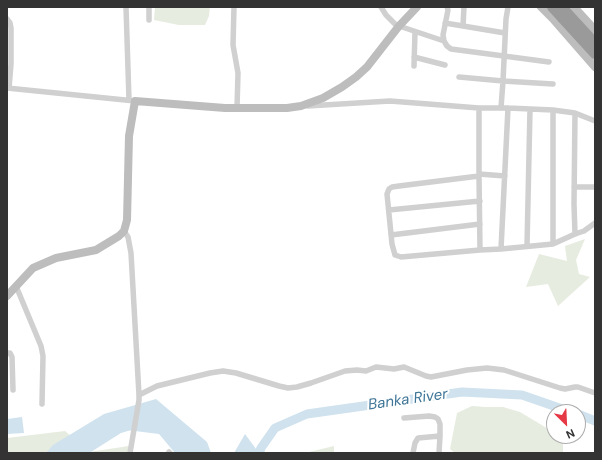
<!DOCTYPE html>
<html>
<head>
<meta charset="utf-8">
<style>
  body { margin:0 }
  #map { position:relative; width:602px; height:460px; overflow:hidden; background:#fff; font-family:"DM Sans",sans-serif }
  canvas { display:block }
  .frame { position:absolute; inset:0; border:8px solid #333; pointer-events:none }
  .north { position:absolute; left:546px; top:404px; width:40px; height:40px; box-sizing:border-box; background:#fff; border:1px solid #adadad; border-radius:50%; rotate:156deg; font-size:11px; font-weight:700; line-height:16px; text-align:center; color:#333 }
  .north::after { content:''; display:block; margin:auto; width:14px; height:18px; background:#e63946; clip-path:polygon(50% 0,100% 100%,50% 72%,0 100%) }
</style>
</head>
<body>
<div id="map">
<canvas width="602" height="460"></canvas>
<div class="frame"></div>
<div class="north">N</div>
</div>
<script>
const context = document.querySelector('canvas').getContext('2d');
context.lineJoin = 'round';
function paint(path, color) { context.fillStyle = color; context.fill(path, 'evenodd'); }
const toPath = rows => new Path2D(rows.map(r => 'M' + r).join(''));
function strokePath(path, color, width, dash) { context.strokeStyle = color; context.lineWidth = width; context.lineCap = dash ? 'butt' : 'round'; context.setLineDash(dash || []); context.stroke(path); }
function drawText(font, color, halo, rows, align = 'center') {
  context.font = font + ' "DM Sans",sans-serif'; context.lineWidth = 4; context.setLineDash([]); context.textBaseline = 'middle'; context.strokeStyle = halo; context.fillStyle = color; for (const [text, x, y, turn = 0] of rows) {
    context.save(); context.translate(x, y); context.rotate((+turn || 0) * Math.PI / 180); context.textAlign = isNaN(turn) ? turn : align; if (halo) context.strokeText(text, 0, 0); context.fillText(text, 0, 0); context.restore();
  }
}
paint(toPath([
  [155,7,210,7,209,16,205,25,179,25,154,20],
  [585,239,576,260,579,274,590,277,558,306,548,284,526,287,539,254,567,261,565,246],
  [472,406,485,407,503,407,520,412,545,427,554,435,554,436,555,436,563,442,563,453,455,453,450,449,457,413],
  [65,431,89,452,129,446,128,453,7,453,7,438],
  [334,446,334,453,286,453,287,452,309,452]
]), '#e6ecdf');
paint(toPath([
  [156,399,207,442,211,453,175,453,159,434,119,429,81,453,46,453,53,445,104,414],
  [22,417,24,433,7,434,7,419],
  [245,434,259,453,234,453]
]), '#cfe2ee');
strokePath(toPath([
  [578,414,595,421],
  [81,453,119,429,129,426],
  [259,453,261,448,275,428,307,414,462,392,522,395,571,412]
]), '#cfe2ee', 9);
strokePath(toPath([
  [126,7,129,100],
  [234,7,233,45,238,73,237,108],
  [381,7,386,15,396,25,444,41],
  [447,7,448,10,443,35,444,41,447,46,451,49,549,62],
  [7,19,10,23,11,28,11,64,9,88],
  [149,20,149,7],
  [445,23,505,33],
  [463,26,464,7],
  [414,57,445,65],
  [414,66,415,32],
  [459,77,503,81,553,84],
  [7,88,135,101],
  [308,106,390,101,479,108,508,108,553,110,575,113,595,121],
  [479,108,479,176,480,250],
  [501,108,503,81,506,19,508,7],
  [553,110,553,244],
  [575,113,574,204,575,234],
  [479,174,505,176],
  [479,176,399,186,392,187,389,189,387,194,392,244,395,255,401,257,480,250,501,249,553,244,575,234,584,231,595,223],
  [574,187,595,187],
  [389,210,480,201],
  [124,231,128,237,131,253,139,395,139,400,130,453],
  [391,235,480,224],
  [527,246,530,109],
  [501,249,508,108],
  [16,286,41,346,43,356,42,404],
  [7,353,10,353,12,357,13,390],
  [139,395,157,386,210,373,223,371,236,373,279,386,288,388,297,387,311,383,345,371,357,370,366,371,376,367,394,369,404,367,426,376,431,377,467,370,487,368,504,370,560,388,565,389,575,387,578,387,595,393],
  [404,418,429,416,435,417,438,419,440,424,440,436,439,453],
  [169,452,170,453],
  [413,453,415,443,418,438,440,436]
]), '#d0d0d0', 5.5);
strokePath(toPath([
  [541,7,554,20,595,67],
  [574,7,595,30],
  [7,296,33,268,56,258,96,250,119,236,124,231,127,220,129,136,135,101,225,108,287,108,301,106,323,98,342,87,356,77,367,67,399,26,417,7]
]), '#bdbdbd', 8);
strokePath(toPath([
  [552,7,595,54],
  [562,7,595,43]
]), '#9a9a9a', 10);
drawText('italic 15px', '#3f7597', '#fff', [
  ["Banka River",408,400,-8]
]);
</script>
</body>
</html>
